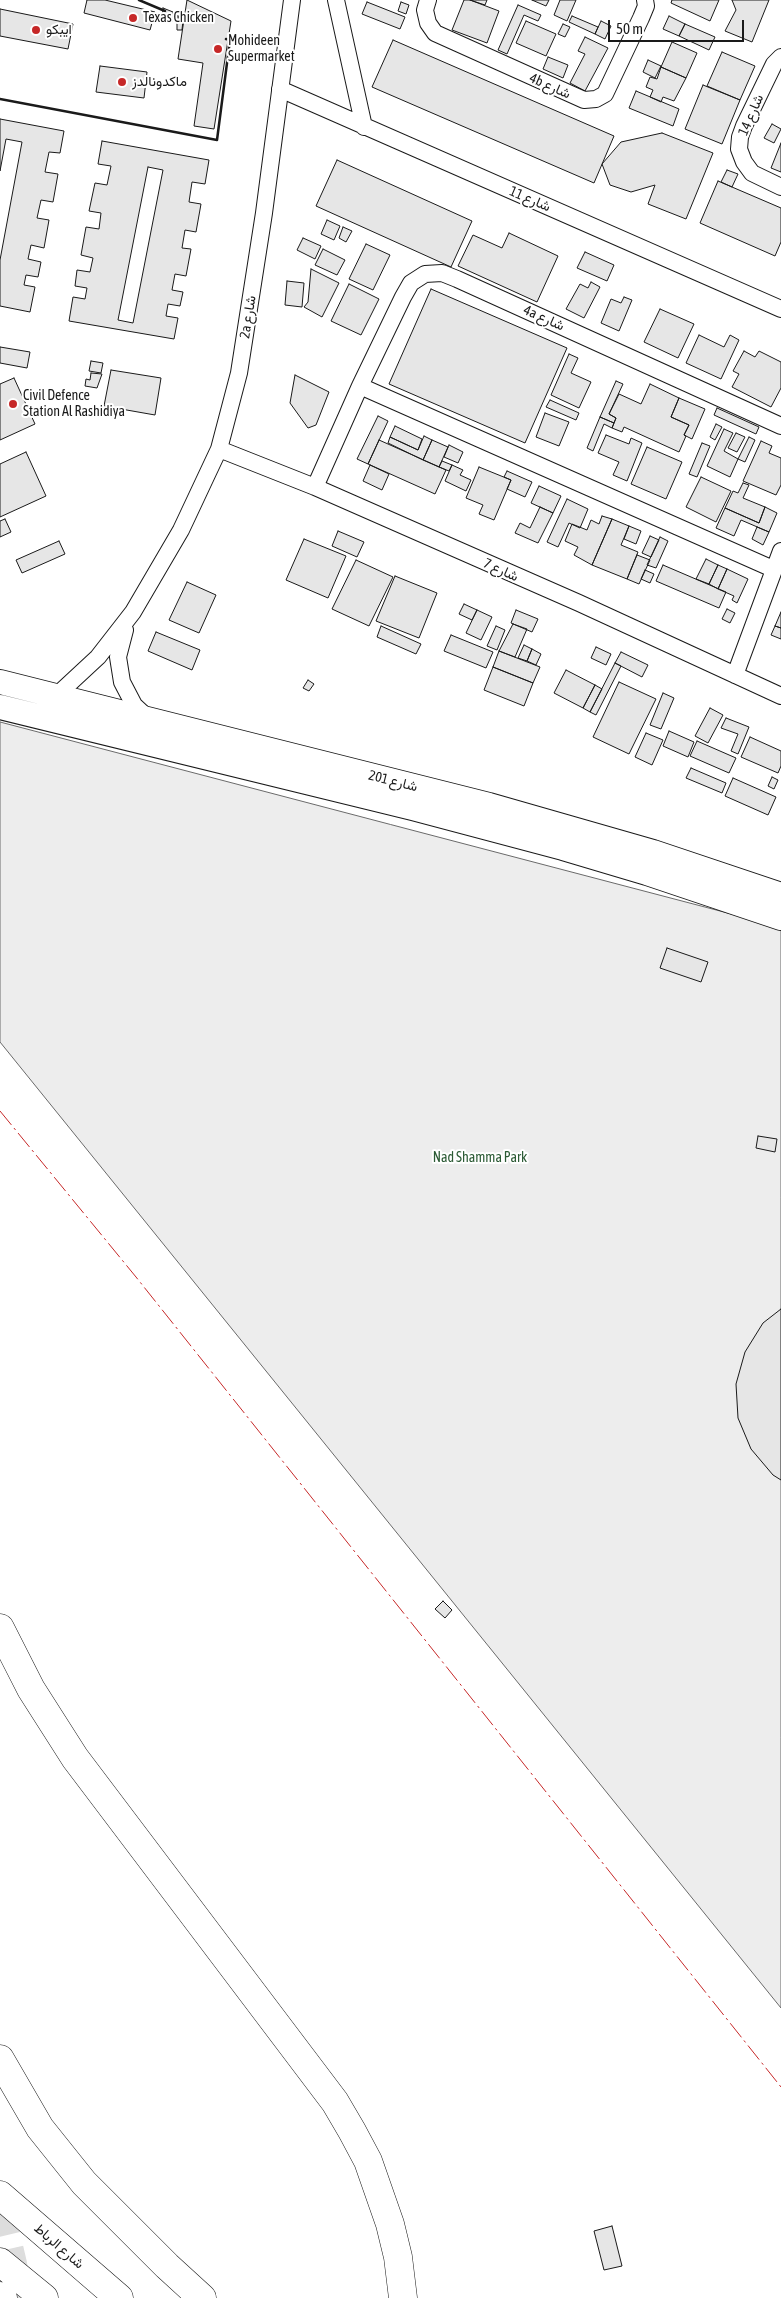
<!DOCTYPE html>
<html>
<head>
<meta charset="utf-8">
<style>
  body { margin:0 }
  #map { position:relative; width:781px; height:2298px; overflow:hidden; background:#fff; font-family:"Asap Condensed",sans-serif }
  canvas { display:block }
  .scale { position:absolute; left:608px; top:20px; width:136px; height:22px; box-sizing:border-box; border:2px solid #1a1a1a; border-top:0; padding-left:6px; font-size:15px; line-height:18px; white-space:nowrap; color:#1a1a1a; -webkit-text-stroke:4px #fff; paint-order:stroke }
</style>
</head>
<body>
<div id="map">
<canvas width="781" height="2298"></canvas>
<div class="scale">50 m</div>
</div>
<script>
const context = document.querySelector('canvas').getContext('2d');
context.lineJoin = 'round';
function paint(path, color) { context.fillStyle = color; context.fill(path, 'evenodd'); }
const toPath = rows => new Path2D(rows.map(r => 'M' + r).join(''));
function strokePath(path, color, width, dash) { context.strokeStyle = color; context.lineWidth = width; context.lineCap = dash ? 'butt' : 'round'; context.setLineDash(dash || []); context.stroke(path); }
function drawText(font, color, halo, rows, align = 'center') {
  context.font = font + ' "Asap Condensed",Vazirmatn,sans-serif'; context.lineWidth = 4; context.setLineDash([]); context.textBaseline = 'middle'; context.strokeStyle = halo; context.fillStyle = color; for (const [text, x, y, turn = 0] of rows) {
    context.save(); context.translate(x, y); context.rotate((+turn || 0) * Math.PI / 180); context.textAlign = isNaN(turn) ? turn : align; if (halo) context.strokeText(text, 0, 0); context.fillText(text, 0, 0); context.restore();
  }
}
const green = toPath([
  [0,722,781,927,781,2008,0,1042,0,722]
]);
paint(green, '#ededed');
strokePath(green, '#6a6a6a', 1);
const building = toPath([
  [87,0,105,0,155,12,150,30,84,13,87,0],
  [187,0,231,21,214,129,194,126,203,63,178,59,187,0],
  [464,0,470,0,499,11,487,43,452,30,464,0],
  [470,0,487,0,485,5,470,0],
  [532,0,549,0,546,6,532,0],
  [560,0,576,0,567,21,554,15,560,0],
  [672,0,719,0,710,21,671,3,672,0],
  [732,0,769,0,752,42,725,31,736,10,732,0],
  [367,2,405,17,400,29,362,14,367,2],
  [401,2,409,5,406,14,398,11,401,2],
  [518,5,541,15,538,21,524,15,507,54,498,50,518,5],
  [163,8,173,12,173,21,162,20,163,8],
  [0,9,73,24,68,49,0,36,0,9],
  [572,16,598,27,595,34,569,22,572,16],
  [669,16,685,24,679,36,663,29,669,16],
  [177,19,183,20,182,30,177,30,177,19],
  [526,21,556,34,546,56,516,43,526,21],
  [601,21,611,26,605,39,595,34,601,21],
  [563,24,570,27,565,37,558,34,563,24],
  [685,24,715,37,709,50,679,36,685,24],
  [585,37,608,48,585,91,570,83,585,54,578,51,585,37],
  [393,40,614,136,594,183,372,87,393,40],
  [672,42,697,53,686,78,661,67,672,42],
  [722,52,755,66,740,100,707,86,722,52],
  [548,57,568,65,563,78,543,69,548,57],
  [648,60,661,66,655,78,643,72,648,60],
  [100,66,147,72,144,98,96,92,100,66],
  [661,67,686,78,674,101,663,97,661,102,650,97,653,90,646,87,650,77,657,79,661,67],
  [703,85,740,100,722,144,685,129,703,85],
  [636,91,679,109,673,126,629,108,636,91],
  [0,119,64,131,60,153,49,152,45,172,58,174,53,202,41,200,37,218,49,220,44,248,31,245,28,259,41,262,38,277,26,275,24,285,35,287,30,312,0,306,0,260,22,142,6,139,0,171,0,119],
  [772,124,781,129,774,143,764,138,772,124],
  [662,133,713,153,686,219,648,204,655,185,631,192,610,185,602,164,621,142,662,133],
  [102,141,209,160,205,184,192,182,189,202,201,204,196,232,185,230,182,248,191,249,186,276,175,274,172,290,183,292,180,306,168,304,166,316,178,318,174,339,69,321,73,297,85,299,87,288,75,286,77,270,90,272,93,258,81,255,86,227,99,229,101,213,89,211,95,183,107,185,111,166,98,164,102,141],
  [148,167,163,170,133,323,118,320,148,167],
  [781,143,781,172,771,168,781,143],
  [337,160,472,221,451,267,316,206,337,160],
  [727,170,738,174,732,187,721,182,727,170],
  [718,181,781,208,781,242,775,256,700,223,718,181],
  [327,220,340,226,334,240,321,234,327,220],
  [343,227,352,231,346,242,339,238,343,227],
  [509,233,558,256,537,302,458,266,473,235,502,248,509,233],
  [303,238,321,246,315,259,297,250,303,238],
  [366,244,390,255,373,290,349,279,366,244],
  [323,249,345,260,337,275,315,265,323,249],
  [585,252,614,265,607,281,577,268,585,252],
  [311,269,339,283,322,317,304,307,308,302,311,269],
  [287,281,304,283,302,307,285,305,287,281],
  [591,282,600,287,584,318,566,309,580,284,588,288,591,282],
  [349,284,379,299,361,335,331,321,349,284],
  [431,289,567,348,525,443,389,384,431,289],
  [624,297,632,300,619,331,601,323,611,299,621,303,624,297],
  [660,309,694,324,678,358,644,342,660,309],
  [699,335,724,347,730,335,739,340,721,379,686,363,699,335],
  [0,347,30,352,27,368,0,363,0,347],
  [744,351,755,357,759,351,781,362,781,388,771,407,732,387,739,374,733,371,744,351],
  [569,354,578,358,571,373,591,382,579,408,551,395,569,354],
  [91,361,103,363,101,373,89,371,91,361],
  [111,370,161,378,155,415,104,406,111,370],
  [91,373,102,374,97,388,85,386,86,379,90,380,91,373],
  [295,375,329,392,316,425,308,428,290,403,295,375],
  [14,378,35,424,0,440,0,384,14,378],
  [616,381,623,384,609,414,616,418,614,423,600,417,616,381],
  [650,384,679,398,671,417,689,425,684,435,686,436,679,452,624,427,622,432,612,428,616,418,609,414,619,394,641,404,650,384],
  [679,398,705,409,692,439,684,435,689,425,671,417,679,398],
  [550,400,579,413,576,420,546,407,550,400],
  [717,408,759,427,756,434,714,415,717,408],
  [545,413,569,422,559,446,536,437,545,413],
  [378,416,388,421,368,464,357,459,378,416],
  [600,417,614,423,612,428,604,424,593,451,587,448,600,417],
  [716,424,722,427,715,440,710,437,716,424],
  [395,426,422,439,418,450,390,437,395,426],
  [724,429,733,433,724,451,738,459,730,477,707,466,724,429],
  [736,433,745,437,737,452,728,448,736,433],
  [606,435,629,444,631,438,642,443,627,481,613,475,619,462,598,453,606,435],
  [424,436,432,440,423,460,388,443,390,437,418,450,424,436],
  [749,437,755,440,745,462,738,459,749,437],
  [379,440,446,470,435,494,368,464,379,440],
  [432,440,448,447,439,467,423,460,432,440],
  [761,441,772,446,769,453,781,458,781,485,776,495,743,481,761,441],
  [702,443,710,446,697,477,689,474,702,443],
  [449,445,463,452,458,463,444,457,449,445],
  [647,447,682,462,666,499,631,484,647,447],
  [26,452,46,496,0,517,0,464,26,452],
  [442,461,452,465,449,471,439,467,442,461],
  [370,465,389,474,382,490,363,481,370,465],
  [452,465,463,470,460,475,471,480,466,491,445,481,452,465],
  [479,467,511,480,494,520,479,514,483,505,466,498,479,467],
  [507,471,532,482,525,497,507,489,511,480,504,477,507,471],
  [701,477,731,491,716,522,686,507,701,477],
  [743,483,749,485,743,498,765,507,759,523,725,508,733,491,738,493,743,483],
  [539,486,561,496,553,513,531,503,539,486],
  [567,499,588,509,580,528,569,523,558,547,547,542,567,499],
  [540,507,553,513,538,543,515,533,520,523,530,528,540,507],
  [765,507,777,513,769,532,741,520,734,536,716,528,725,508,759,523,765,507],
  [602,516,612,519,592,565,574,555,578,547,565,541,572,524,587,530,591,520,599,524,602,516],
  [5,519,11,532,0,537,0,521,5,519],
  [612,519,629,526,621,545,638,552,627,579,592,565,612,519],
  [629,526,641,531,636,544,624,539,629,526],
  [757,527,769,532,763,545,752,539,757,527],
  [338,531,364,542,357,557,332,546,338,531],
  [650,536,659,540,651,557,642,553,650,536],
  [660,537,668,541,656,568,647,565,660,537],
  [304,539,346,556,328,598,286,580,304,539],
  [59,541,65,554,22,573,16,560,59,541],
  [637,555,650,560,639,584,627,579,637,555],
  [706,559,718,565,709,584,696,579,706,559],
  [356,560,393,577,369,626,332,609,356,560],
  [663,565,726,592,719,608,656,581,663,565],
  [718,565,727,569,718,589,709,584,718,565],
  [727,569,748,579,737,603,732,600,734,596,718,589,727,569],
  [645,570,654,574,650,583,641,579,645,570],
  [395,576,437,593,419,638,376,621,395,576],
  [187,582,216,595,199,633,169,620,187,582],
  [464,604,477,610,472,620,459,614,464,604],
  [727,609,735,613,730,623,722,619,727,609],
  [477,610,492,617,481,640,466,633,477,610],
  [516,610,538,619,532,632,511,623,516,610],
  [781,612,781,628,775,626,781,612],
  [513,624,527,629,515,657,499,651,513,624],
  [381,626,421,644,416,654,377,637,381,626],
  [496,626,505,630,497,650,487,646,496,626],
  [775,626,781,628,781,639,771,635,775,626],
  [156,632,200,650,192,670,148,651,156,632],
  [451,635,493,652,486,668,444,651,451,635],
  [524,645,532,649,527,661,518,658,524,645],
  [596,647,611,654,606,665,591,658,596,647],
  [532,649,541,654,536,665,527,661,532,649],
  [499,651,540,667,533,683,493,667,499,651],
  [621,652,648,665,642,677,615,663,621,652],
  [615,663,621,666,596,715,590,712,615,663],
  [493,667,533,683,524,706,484,690,493,667],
  [566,670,595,685,583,708,554,693,566,670],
  [308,680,314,684,309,691,303,688,308,680],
  [619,682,656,699,629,754,593,737,619,682],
  [595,685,602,689,590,712,583,708,595,685],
  [663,693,674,698,661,729,650,725,663,693],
  [710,708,723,715,708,743,695,736,710,708],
  [726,718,749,727,738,754,731,751,738,734,721,728,726,718],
  [669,731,694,742,688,757,663,746,669,731],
  [646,733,663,740,652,765,635,757,646,733],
  [750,737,781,751,781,766,778,773,741,757,750,737],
  [697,741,736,758,729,773,690,756,697,741],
  [691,768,726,783,722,793,686,778,691,768],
  [772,777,778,780,774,789,768,786,772,777],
  [733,778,776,797,768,815,725,796,733,778],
  [667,948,708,962,701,982,660,968,667,948],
  [758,1136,777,1139,775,1152,756,1148,758,1136],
  [781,1309,781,1480,773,1475,751,1449,738,1418,736,1384,745,1352,763,1323,781,1309],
  [443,1601,452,1610,445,1618,435,1609,443,1601],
  [612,2226,622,2266,604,2270,594,2231,612,2226]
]);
paint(building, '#e6e6e6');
strokePath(building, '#1a1a1a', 1);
strokePath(toPath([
  [0,2208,13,2264,19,2298]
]), '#ddd', 28, [28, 14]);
const street = toPath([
  [336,0,364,127],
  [428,0,425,10,428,23,435,33,584,100,596,99,605,94,641,18,646,6,645,0],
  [781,57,774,64,744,126,740,137,739,149,744,162,752,173,781,187],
  [280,89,781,309],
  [360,386,773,569],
  [219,449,315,487,579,603,781,696],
  [315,487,360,386,403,297,411,283,425,274,442,273,457,279,781,426],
  [125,630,118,657,122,682,134,705,149,719],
  [735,675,781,551],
  [56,696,98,657,133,612,181,530,219,449,239,373,264,213,292,0]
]);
const secondary = toPath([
  [0,682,489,805,653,852,781,895],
  [0,707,413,808,563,848,647,873,781,918]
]);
const highway = toPath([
  [0,1628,31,1689,75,1758,335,2102,352,2131,368,2161,390,2224,398,2257,403,2298],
  [0,2059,40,2128,84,2183,167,2266,202,2298],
  [0,2195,119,2298],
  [0,2262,44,2298],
  [0,2296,3,2298]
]);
strokePath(street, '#1a1a1a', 18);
strokePath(secondary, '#1a1a1a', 26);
strokePath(highway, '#1a1a1a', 29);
strokePath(street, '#fff', 16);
strokePath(secondary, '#fff', 24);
strokePath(highway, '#fff', 28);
strokePath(toPath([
  [139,0,165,11],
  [172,14,185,20],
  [0,99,217,140,230,40,226,39]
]), '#1a1a1a', 2.5);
strokePath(toPath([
  [0,1111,136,1277,781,2087]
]), '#c62828', 1, [18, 4, 2.5, 4]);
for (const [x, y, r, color] of [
  [133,18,5,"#c62828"],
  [36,30,5,"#c62828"],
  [218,49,5,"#c62828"],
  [122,82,5,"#c62828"],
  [13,404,5,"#c62828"]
]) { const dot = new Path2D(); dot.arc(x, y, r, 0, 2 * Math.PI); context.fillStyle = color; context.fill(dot); strokePath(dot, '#fff', 2); }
drawText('14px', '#1a1a1a', '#fff', [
  ["Texas Chicken",143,18],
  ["ايبكو",46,30],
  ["Mohideen",228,41],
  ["Supermarket",228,57],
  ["ماكدونالدز",132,82],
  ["Civil Defence",23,396],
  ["Station Al Rashidiya",23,412]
], 'left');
drawText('14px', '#1a1a1a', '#fff', [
  ["4b شارع",550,86,24],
  ["شارع 14",751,115,-67],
  ["شارع 11",530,199,23],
  ["2a شارع",248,317,-81],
  ["4a شارع",544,318,24],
  ["شارع 7",501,570,24],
  ["شارع 201",393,781,14],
  ["شارع الرباط",59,2246,41]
]);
drawText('14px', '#2b5a34', '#fff', [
  ["Nad Shamma Park",480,1158]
]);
</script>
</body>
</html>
